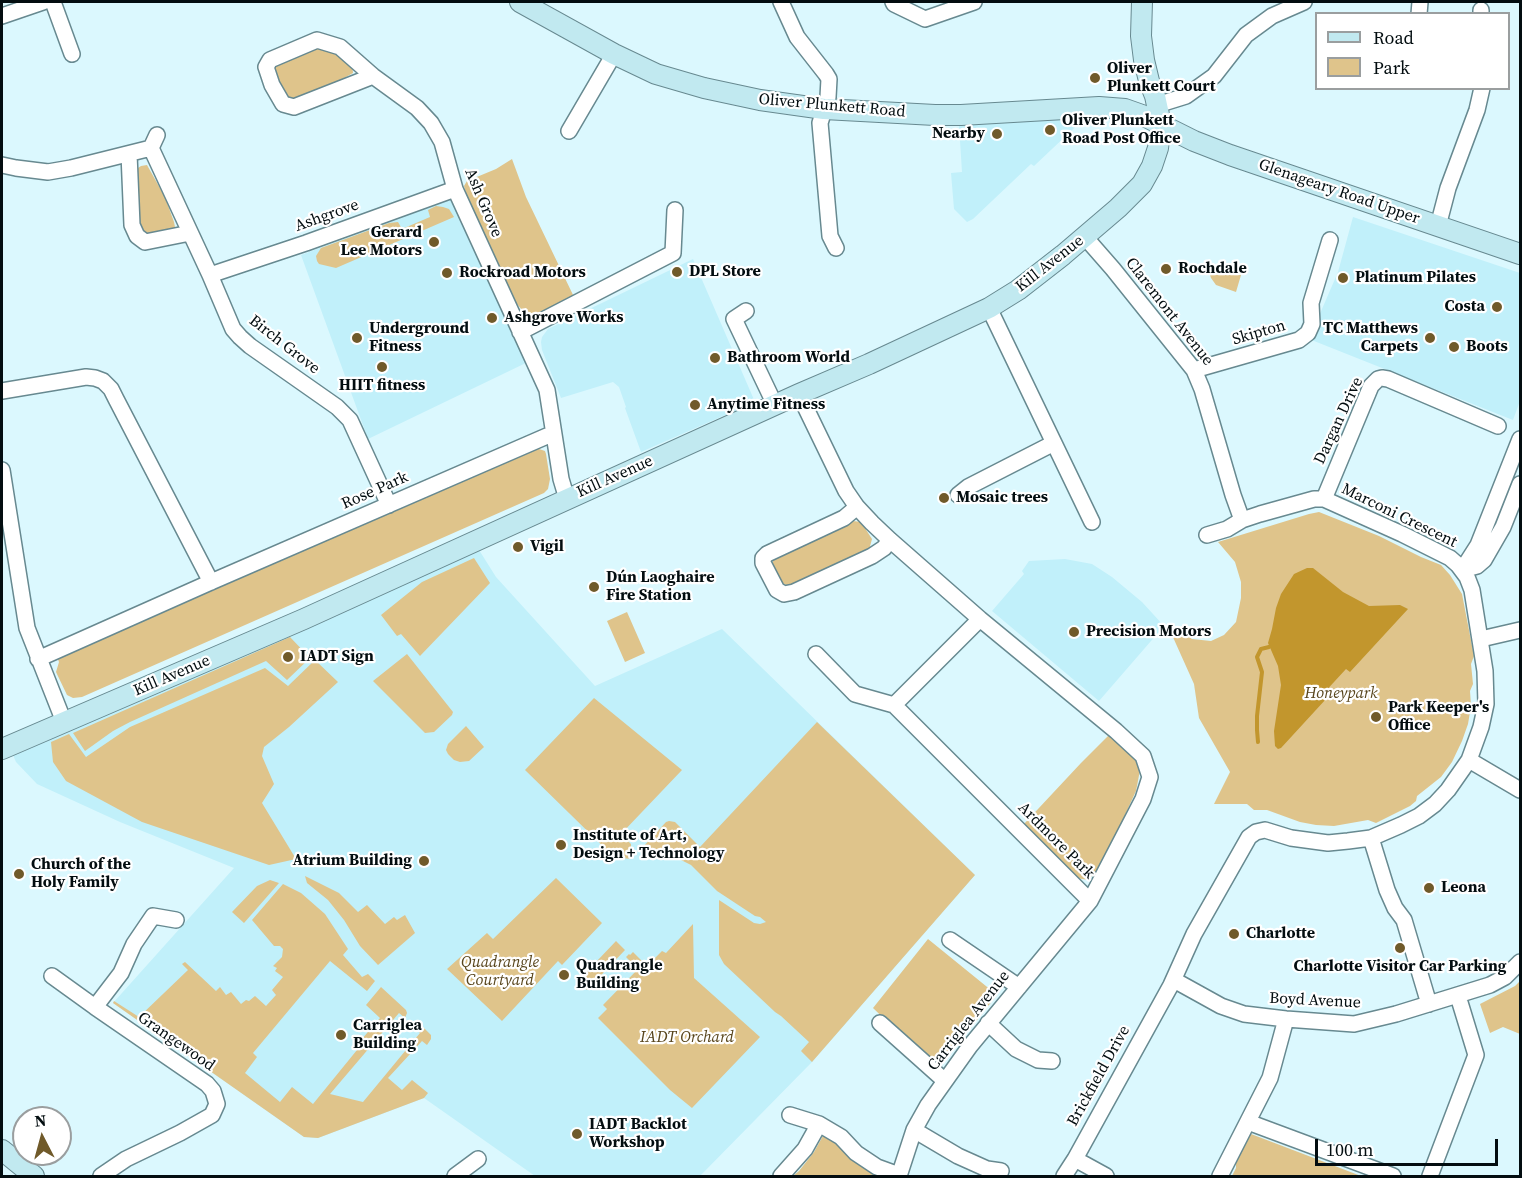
<!DOCTYPE html>
<html>
<head>
<meta charset="utf-8">
<style>
  body { margin:0 }
  #map { position:relative; width:1522px; height:1178px; overflow:hidden; background:#dbf8fe; font-family:"Source Serif 4",serif }
  canvas { display:block }
  .frame { position:absolute; inset:0; border:3px solid #030d10; pointer-events:none }
  .legend { position:absolute; left:1315px; top:12px; width:195px; height:78px; box-sizing:border-box; background:#fff; border:2px solid #9a9e9f; margin:0; padding:8px 10px; list-style:none; font-size:18px; color:#030d10 }
  .legend li { display:flex; align-items:center; gap:12px; height:30px }
  .legend b { width:30px; border:2px solid #9a9e9f }
  .north { position:absolute; left:12px; top:1106px; width:60px; height:60px; box-sizing:border-box; background:#fff; border:2px solid #9a9e9f; border-radius:50%; rotate:354deg; font-size:16px; font-weight:700; line-height:24px; text-align:center; color:#030d10 }
  .north::after { content:''; display:block; margin:auto; width:21px; height:27px; background:#705a2a; clip-path:polygon(50% 0,100% 100%,50% 72%,0 100%) }
  .scale { position:absolute; left:1315px; top:1139px; width:183px; height:27px; box-sizing:border-box; border:3px solid #030d10; border-top:0; padding-left:8px; font-size:18px; line-height:21px; white-space:nowrap; color:#030d10; -webkit-text-stroke:4px #fff; paint-order:stroke }
</style>
</head>
<body>
<div id="map">
<canvas width="1522" height="1178"></canvas>
<div class="frame"></div>
<ul class="legend">
<li><b style="height:8px;background:#c1e9f0"></b>Road</li>
<li><b style="height:16px;background:#dfc48b"></b>Park</li>
</ul>
<div class="north">N</div>
<div class="scale">100 m</div>
</div>
<script>
const context = document.querySelector('canvas').getContext('2d');
context.lineJoin = 'round';
function paint(path, color) { context.fillStyle = color; context.fill(path, 'evenodd'); }
const toPath = rows => new Path2D(rows.map(r => 'M' + r).join(''));
function strokePath(path, color, width, dash) { context.strokeStyle = color; context.lineWidth = width; context.lineCap = dash ? 'butt' : 'round'; context.setLineDash(dash || []); context.stroke(path); }
function drawText(font, color, halo, rows, align = 'center') {
  context.font = font + ' "Source Serif 4",serif'; context.lineWidth = 4.5; context.setLineDash([]); context.textBaseline = 'middle'; context.strokeStyle = halo; context.fillStyle = color; for (const [text, x, y, turn = 0] of rows) {
    context.save(); context.translate(x, y); context.rotate((+turn || 0) * Math.PI / 180); context.textAlign = isNaN(turn) ? turn : align; if (halo) context.strokeText(text, 0, 0); context.fillText(text, 0, 0); context.restore();
  }
}
paint(toPath([
  [1087,116,1034,166,1031,164,973,219,967,222,954,209,951,173,962,172,959,125],
  [450,199,530,361,368,439,301,255],
  [1353,217,1520,273,1520,401,1513,420,1309,339,1338,272],
  [693,259,755,402,641,452,625,408,626,407,619,387,613,382,561,398,542,350,541,342,542,337,548,329],
  [474,542,496,577,595,686,722,629,975,875,812,1062,700,1176,535,1176,424,1098,318,1138,304,1137,113,1003,234,868,120,822,37,784,16,762,9,746],
  [1065,559,1092,564,1112,577,1142,602,1164,626,1099,701,992,611,1024,574,1022,571,1029,561]
]), '#c1f0fa');
paint(toPath([
  [312,46,326,48,352,62,353,73,337,82,295,98,289,98,285,96,274,75,273,64],
  [512,159,526,197,574,297,540,315,523,311,516,303,469,203,464,186,467,181,496,169],
  [147,165,165,197,174,222,175,227,173,229,154,234,146,233,140,230,136,225,135,170,141,166],
  [436,206,443,207,449,209,454,217,336,268,319,264,317,261,316,256,321,248,389,223,398,222,402,229,430,217,428,210],
  [1207,265,1241,275,1236,292,1216,285,1211,278],
  [539,449,545,451,546,454,550,479,548,489,544,493,82,697,73,698,67,695,56,672,59,662,57,657,256,567,295,554,528,451],
  [1319,512,1379,536,1421,557,1441,565,1450,575,1462,594,1474,656,1471,664,1473,684,1470,691,1471,706,1468,724,1462,741,1452,762,1441,777,1417,796,1416,801,1410,806,1376,823,1368,820,1334,826,1316,825,1300,822,1267,810,1254,810,1247,804,1214,804,1230,772,1199,718,1194,684,1172,635,1180,629,1192,639,1211,641,1224,635,1236,622,1241,598,1241,582,1235,562,1218,542,1309,514],
  [853,521,861,522,872,539,869,550,789,586,782,583,773,566,773,560,775,556],
  [474,558,490,583,420,656,401,634,397,636,381,615,422,582],
  [627,612,645,653,625,662,607,621],
  [290,637,310,658,287,680,266,661,130,722,113,731,85,751,73,733],
  [407,654,453,712,452,715,434,732,425,733,373,681],
  [315,660,338,682,289,727,264,747,262,756,274,784,262,803,296,859,269,865,142,822,66,781,53,762,51,742,69,734,86,757,130,727,265,668,288,686],
  [594,698,682,770,621,834,631,844,631,859,614,857,525,770],
  [817,722,975,875,812,1062,801,1051,809,1042,781,1016,775,1012,724,964,719,955,719,900,754,923,760,924,766,922,760,917,755,916,717,891,691,865,679,859,643,858,643,847,666,822,669,821,675,822,700,847],
  [466,726,484,747,469,761,460,762,454,760,448,754,446,750,448,744],
  [1109,735,1141,765,1136,791,1102,865,1088,880,1077,878,1024,824,1081,763],
  [305,876,339,893,358,912,367,905,385,924,394,917,397,920,405,915,415,933,378,965,360,946,344,920,328,900,307,883],
  [556,878,602,923,562,965,558,961,502,1021,447,969,487,933,493,939],
  [270,880,279,883,244,923,232,912,257,886],
  [283,884,301,893,325,914,348,949,343,955,362,977,368,974,375,981,367,991,330,961,253,1053,257,1057,245,1073,280,1102,292,1087,313,1104,357,1050,355,1047,380,1018,366,1005,381,987,406,1010,407,1013,405,1018,399,1013,330,1094,363,1102,420,1033,415,1028,419,1025,422,1026,431,1035,431,1039,427,1045,422,1041,388,1078,402,1090,412,1080,428,1093,424,1098,318,1138,304,1137,113,1003,114,1001,139,1017,188,970,182,964,185,962,216,991,220,987,226,995,231,992,241,1004,246,1000,249,1001,255,996,266,1006,276,995,272,990,283,977,275,971,277,968,273,966,282,957,283,949,280,946,274,946,252,920],
  [693,924,694,978,760,1037,692,1108,670,1090,598,1018,607,1009,603,1005,638,969,626,957,629,954,630,955,633,952,647,966,662,951,666,953],
  [928,939,997,995,937,1070,873,1008],
  [616,941,625,950,587,990,578,981],
  [1520,981,1520,1034,1503,1027,1490,1033,1480,1004,1515,986],
  [824,1134,838,1143,851,1158,875,1176,793,1176,799,1171,814,1152],
  [1251,1134,1361,1176,1232,1176,1236,1168,1236,1159]
]), '#dfc48b');
paint(toPath([
  [1307,568,1313,568,1343,592,1369,606,1400,605,1408,609,1350,672,1346,669,1322,695,1326,699,1281,748,1278,749,1275,746,1274,731,1281,685,1278,666,1268,643,1272,629,1276,608,1281,594,1294,574]
]), '#c2962d');
strokePath(toPath([
  [1258,742,1257,730,1257,716,1262,672,1257,657,1261,649,1269,647]
]), '#c2962d', 4);
const street = toPath([
  [53,2,72,54],
  [781,2,797,37,826,74,829,79,828,97,820,123,830,236,836,248],
  [893,2,894,4,925,19,974,2],
  [1481,10,1481,14],
  [1419,14,1420,2],
  [2,16,43,2],
  [373,76,294,107,283,104,272,85,266,67,270,60,317,40,340,47,373,76,417,108,431,123,442,142,455,189,547,390,561,479,567,499],
  [1157,105,1186,96,1214,76,1246,35,1272,16,1304,2],
  [569,131,614,54],
  [157,135,151,148,210,275,233,329,240,337,250,346,337,407,350,420,389,505],
  [129,154,132,225,137,236,145,242,190,233],
  [2,165,16,168,48,172,71,168,151,148],
  [1438,226,1448,188,1477,110,1482,88],
  [1085,237,1113,269,1194,370,1202,389,1233,495,1242,520],
  [210,275,306,243,455,189],
  [989,308,1092,522],
  [746,311,734,319,775,405],
  [520,332,673,253,675,210],
  [1194,370,1299,340,1308,333,1312,324,1311,303,1330,240],
  [2,391,86,377,95,378,103,381,111,389,116,399,211,582],
  [799,394,846,491,857,507,872,523,890,540,980,619,1116,731,1143,756,1150,777,1143,799,1090,901,970,1046,928,1105,914,1130,899,1176],
  [2,470,27,628,64,722],
  [958,495,968,487,1054,443],
  [1324,499,1371,386,1378,379,1382,378,1388,379,1498,426],
  [857,507,844,518,767,554,763,558,763,563,777,590,784,594,794,592,872,556,884,548,890,540],
  [1462,570,1478,545,1520,439],
  [1462,570,1477,566,1484,560,1503,527,1520,484],
  [980,619,894,705,1090,901],
  [1481,639,1520,630],
  [816,654,855,694,894,705],
  [38,659,211,582,547,436,553,435],
  [1469,760,1520,790],
  [1371,838,1387,890,1395,908,1404,920,1429,1004],
  [950,940,1019,987],
  [52,976,95,1007,207,1084,213,1091,217,1104,212,1115,180,1133,126,1159,101,1176],
  [1174,980,1221,1006,1244,1014,1286,1019,1354,1024,1396,1014,1490,985,1505,977,1520,962],
  [95,1007,121,973,134,944,153,916,176,920],
  [880,1023,945,1081],
  [988,1023,1016,1049,1038,1060,1052,1061],
  [790,1115,819,1124,841,1137,856,1153,877,1167,899,1175],
  [1248,1122,1393,1176],
  [914,1130,958,1156,987,1169,1001,1171],
  [455,1176,478,1159],
  [781,1176,805,1149,819,1124],
  [1064,1176,1075,1159],
  [1106,1176,1075,1159,1171,985,1194,934,1249,837,1256,832,1265,830,1291,838,1328,843,1348,841,1371,838,1401,825,1419,816,1435,804,1448,790,1469,760,1481,727,1486,704,1485,671,1472,590,1467,577,1458,565,1450,558,1402,534,1324,499,1314,499,1260,514,1242,520,1227,529,1207,535],
  [1220,1176,1270,1078,1286,1019],
  [1430,1176,1476,1055,1458,996]
]);
const secondary = toPath([
  [520,2,614,54,656,74,704,88,760,100,824,109,935,115,961,115,1099,107,1125,109,1142,115,1194,141,1230,155,1520,254],
  [2,749,304,619,799,394,869,364,989,308,1018,290,1063,255,1118,208,1142,184,1152,166,1158,148,1161,124,1155,96,1149,81,1144,60,1141,36,1142,2],
  [2,1150,34,1176]
]);
strokePath(street, '#678990', 18);
strokePath(secondary, '#678990', 22);
strokePath(street, '#fff', 15);
strokePath(secondary, '#c1e9f0', 20);
for (const [x, y, r, color] of [
  [1095,78,6,"#705a2a"],
  [1050,130,6,"#705a2a"],
  [997,134,6,"#705a2a"],
  [434,242,6,"#705a2a"],
  [1166,269,6,"#705a2a"],
  [677,272,6,"#705a2a"],
  [447,273,6,"#705a2a"],
  [1343,278,6,"#705a2a"],
  [1497,307,6,"#705a2a"],
  [492,318,6,"#705a2a"],
  [357,338,6,"#705a2a"],
  [1430,338,6,"#705a2a"],
  [1454,347,6,"#705a2a"],
  [715,358,6,"#705a2a"],
  [382,367,6,"#705a2a"],
  [695,405,6,"#705a2a"],
  [944,498,6,"#705a2a"],
  [518,547,6,"#705a2a"],
  [594,587,6,"#705a2a"],
  [1074,632,6,"#705a2a"],
  [288,657,6,"#705a2a"],
  [1376,717,6,"#705a2a"],
  [561,845,6,"#705a2a"],
  [424,861,6,"#705a2a"],
  [19,874,6,"#705a2a"],
  [1429,888,6,"#705a2a"],
  [1234,934,6,"#705a2a"],
  [1400,948,6,"#705a2a"],
  [564,975,6,"#705a2a"],
  [341,1035,6,"#705a2a"],
  [577,1134,6,"#705a2a"]
]) { const dot = new Path2D(); dot.arc(x, y, r, 0, 2 * Math.PI); context.fillStyle = color; context.fill(dot); strokePath(dot, '#fff', 2); }
drawText('bold 16px', '#030d10', '#fff', [
  ["Oliver",1107,69],
  ["Plunkett Court",1107,87],
  ["Oliver Plunkett",1062,121],
  ["Road Post Office",1062,139],
  ["Nearby",985,134,"right"],
  ["Gerard",422,233,"right"],
  ["Lee Motors",422,251,"right"],
  ["Rochdale",1178,269],
  ["DPL Store",689,272],
  ["Rockroad Motors",459,273],
  ["Platinum Pilates",1355,278],
  ["Costa",1485,307,"right"],
  ["Ashgrove Works",504,318],
  ["Underground",369,329],
  ["Fitness",369,347],
  ["TC Matthews",1418,329,"right"],
  ["Carpets",1418,347,"right"],
  ["Boots",1466,347],
  ["Bathroom World",727,358],
  ["HIIT fitness",382,386,"center"],
  ["Anytime Fitness",707,405],
  ["Mosaic trees",956,498],
  ["Vigil",530,547],
  ["Dún Laoghaire",606,578],
  ["Fire Station",606,596],
  ["Precision Motors",1086,632],
  ["IADT Sign",300,657],
  ["Park Keeper's",1388,708],
  ["Office",1388,726],
  ["Institute of Art,",573,836],
  ["Design + Technology",573,854],
  ["Atrium Building",412,861,"right"],
  ["Church of the",31,865],
  ["Holy Family",31,883],
  ["Leona",1441,888],
  ["Charlotte",1246,934],
  ["Quadrangle",576,966],
  ["Building",576,984],
  ["Charlotte Visitor Car Parking",1400,967,"center"],
  ["Carriglea",353,1026],
  ["Building",353,1044],
  ["IADT Backlot",589,1125],
  ["Workshop",589,1143]
], 'left');
drawText('16px', '#030d10', '#fff', [
  ["Oliver Plunkett Road",832,106,5],
  ["Glenageary Road Upper",1339,192,19],
  ["Ash Grove",483,203,67],
  ["Ashgrove",327,216,-20],
  ["Kill Avenue",1050,264,-38],
  ["Claremont Avenue",1169,312,52],
  ["Skipton",1259,333,-16],
  ["Birch Grove",284,345,38],
  ["Dargan Drive",1339,421,-65],
  ["Kill Avenue",615,477,-24],
  ["Rose Park",375,491,-24],
  ["Marconi Crescent",1399,516,26],
  ["Kill Avenue",172,676,-23],
  ["Ardmore Park",1056,841,45],
  ["Boyd Avenue",1315,1001,3],
  ["Carriglea Avenue",969,1021,-52],
  ["Grangewood",176,1042,35],
  ["Brickfield Drive",1099,1076,-61]
]);
drawText('italic 16px', '#58451c', '#fff', [
  ["Honeypark",1341,694],
  ["Quadrangle",500,963],
  ["Courtyard",500,981],
  ["IADT Orchard",687,1038]
]);
</script>
</body>
</html>
